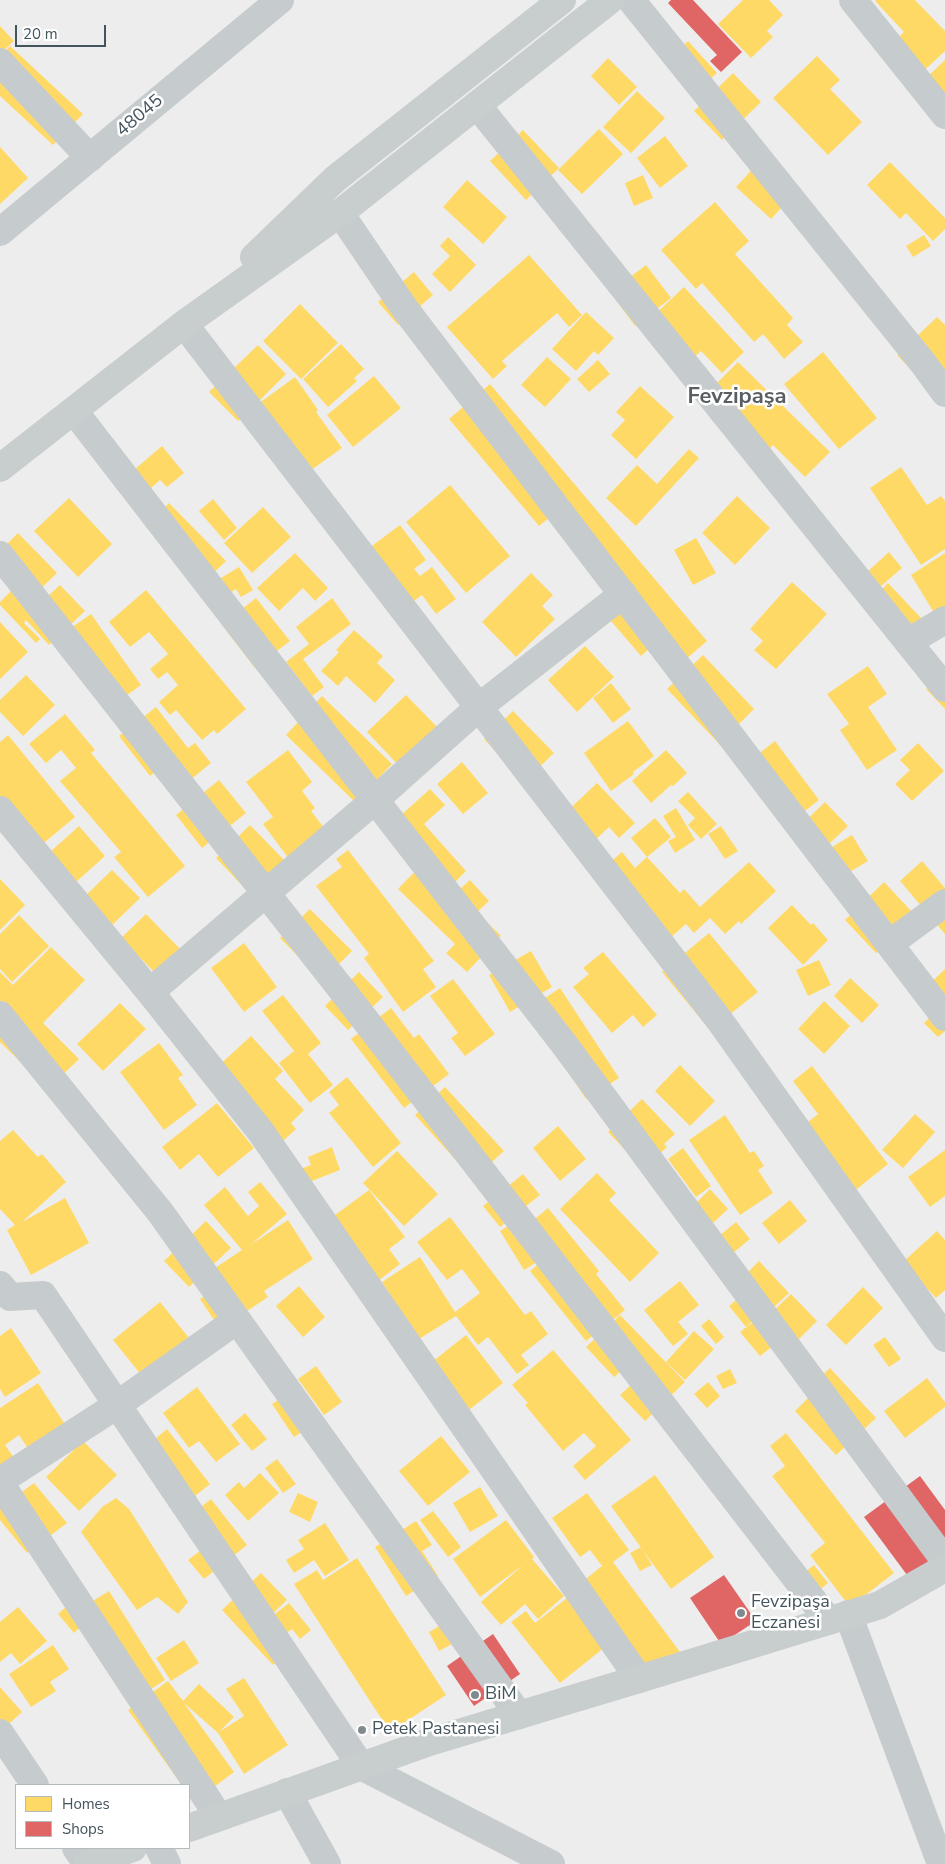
<!DOCTYPE html>
<html>
<head>
<meta charset="utf-8">
<style>
  body { margin:0 }
  #map { position:relative; width:945px; height:1864px; overflow:hidden; background:#eeeded; font-family:"Nunito Sans",sans-serif }
  canvas { display:block }
  .legend { position:absolute; left:15px; top:1784px; width:175px; height:65px; box-sizing:border-box; background:#fff; border:1px solid #b4bbbe; margin:0; padding:6px 9px; list-style:none; font-size:15px; color:#43545c }
  .legend li { display:flex; align-items:center; gap:10px; height:25px }
  .legend b { width:25px; border:1px solid #b4bbbe }
  .scale { position:absolute; left:15px; top:25px; width:91px; height:22px; box-sizing:border-box; border:2px solid #43545c; border-top:0; padding-left:6px; font-size:15px; line-height:18px; white-space:nowrap; color:#43545c; -webkit-text-stroke:4px #fff; paint-order:stroke }
</style>
</head>
<body>
<div id="map">
<canvas width="945" height="1864"></canvas>
<ul class="legend">
<li><b style="height:14px;background:#ffd966"></b>Homes</li>
<li><b style="height:14px;background:#e06666"></b>Shops</li>
</ul>
<div class="scale">20 m</div>
</div>
<script>
const context = document.querySelector('canvas').getContext('2d');
context.lineJoin = 'round';
function paint(path, color) { context.fillStyle = color; context.fill(path, 'evenodd'); }
const toPath = rows => new Path2D(rows.map(r => 'M' + r).join(''));
function strokePath(path, color, width, dash) { context.strokeStyle = color; context.lineWidth = width; context.lineCap = dash ? 'butt' : 'round'; context.setLineDash(dash || []); context.stroke(path); }
function drawText(font, color, halo, rows, align = 'center') {
  context.font = font + ' "Nunito Sans",sans-serif'; context.lineWidth = 5; context.setLineDash([]); context.textBaseline = 'middle'; context.strokeStyle = halo; context.fillStyle = color; for (const [text, x, y, turn = 0] of rows) {
    context.save(); context.translate(x, y); context.rotate((+turn || 0) * Math.PI / 180); context.textAlign = isNaN(turn) ? turn : align; if (halo) context.strokeText(text, 0, 0); context.fillText(text, 0, 0); context.restore();
  }
}
paint(toPath([
  [743,0,769,0,783,15,767,31,773,37,751,58,718,24],
  [876,0,915,0,945,31,945,51,913,81,885,51,904,32,875,1],
  [0,26,14,41,0,54],
  [688,41,717,73,695,93,666,62],
  [10,46,83,114,53,145,0,96,0,57],
  [817,56,840,80,830,89,862,122,828,155,773,98],
  [608,58,637,87,619,105,591,76],
  [945,60,945,123,925,79],
  [733,73,761,102,722,140,694,111],
  [637,91,665,118,631,153,603,127],
  [599,129,623,154,582,194,558,170],
  [523,130,559,168,526,200,490,161],
  [665,136,688,166,660,188,637,158],
  [0,147,28,178,0,204],
  [760,161,795,193,771,219,736,187],
  [890,162,945,218,945,229,933,241,906,213,900,219,867,185],
  [643,175,653,198,634,206,625,183],
  [467,180,507,217,483,244,443,207],
  [715,202,749,241,735,254,793,318,787,325,803,342,784,359,763,334,754,342,702,283,696,289,661,250],
  [924,235,931,246,913,257,906,246],
  [448,237,476,265,450,292,432,274,450,256,440,246],
  [529,255,582,315,569,327,557,313,502,361,507,366,493,379,447,327],
  [646,265,671,298,635,326,610,292],
  [414,272,433,295,398,325,378,302],
  [684,287,744,352,722,373,701,351,691,360,651,318],
  [300,304,338,343,301,379,263,341],
  [586,312,614,338,598,355,594,351,576,371,552,349],
  [937,317,945,325,945,405,897,355],
  [341,344,364,369,354,378,357,381,328,407,303,379],
  [258,345,286,374,251,409,295,377,318,410,316,412,342,448,300,478,250,409,238,421,209,392],
  [823,352,877,418,839,449,784,384],
  [547,357,571,379,545,407,521,385],
  [598,360,610,374,589,392,577,379],
  [738,362,830,452,805,477,773,445,760,459,732,410,736,405,715,385],
  [374,376,401,408,353,447,327,415],
  [490,384,707,641,672,671,651,647,641,656,611,621,626,608,549,518,539,526,449,419],
  [640,386,674,417,636,459,611,435,625,420,616,412],
  [162,446,184,473,167,487,160,480,151,488,162,502,142,519,121,481],
  [689,449,699,458,636,526,606,498,637,465,657,484],
  [901,467,927,505,941,496,945,501,945,549,921,565,870,488],
  [450,485,510,556,466,593,406,522],
  [737,496,770,528,735,565,702,533],
  [69,498,112,544,78,577,34,531],
  [213,499,237,528,224,540,199,511],
  [169,503,226,561,202,584,145,526],
  [263,507,291,537,252,573,224,543],
  [400,525,426,560,414,569,420,576,432,567,456,599,436,614,422,595,403,609,361,554],
  [18,533,57,573,29,600,36,607,60,585,85,611,49,645,26,620,24,623,40,639,36,643,0,605,0,602,19,583,0,551],
  [696,538,716,573,693,585,674,550],
  [889,552,902,568,880,587,867,572],
  [295,553,328,588,315,601,303,588,279,611,257,588],
  [945,553,945,617,939,621,911,575],
  [239,567,253,590,241,597,236,589,213,604,203,589],
  [531,573,553,595,542,606,555,619,516,657,482,622],
  [792,582,827,614,776,669,754,650,763,641,750,629],
  [888,583,922,619,909,631,876,595],
  [146,590,246,709,217,734,214,730,202,740,176,710,170,715,159,702,178,685,167,672,158,679,150,669,168,654,149,632,130,647,109,622],
  [256,598,290,641,255,668,222,625],
  [332,598,351,624,303,659,324,687,312,696,286,662,309,644,296,627],
  [91,614,141,685,127,695,121,686,99,702,55,639],
  [0,622,28,652,0,679],
  [354,630,383,656,377,663,395,680,375,703,346,676,338,686,321,671,339,652,336,650],
  [585,646,614,677,577,712,548,680],
  [703,655,754,709,735,728,723,748,667,689],
  [868,666,887,694,868,707,897,750,867,770,840,730,849,724,827,694],
  [945,672,945,709,926,689],
  [26,675,55,705,23,736,0,712,0,700],
  [611,683,631,709,613,723,593,698],
  [406,695,441,731,402,769,367,732],
  [322,696,392,764,355,802,286,735],
  [156,707,188,748,195,743,211,763,189,781,156,771,150,776,119,736],
  [513,711,554,753,524,782,484,739],
  [65,714,95,750,91,753,185,866,148,897,114,857,121,852,60,781,76,768,61,750,46,763,29,744],
  [628,721,654,756,633,772,634,774,611,791,584,753],
  [8,735,75,817,39,847,0,799,0,742],
  [775,741,819,800,801,814,740,768],
  [918,743,944,771,912,801,895,784,910,770,900,760],
  [288,750,312,782,302,791,315,808,311,811,329,834,292,863,263,824,273,817,246,782],
  [666,750,687,773,673,786,671,785,651,803,632,781],
  [462,762,488,793,463,814,437,784],
  [219,780,246,813,202,848,176,815],
  [597,783,635,823,619,838,609,827,588,847,560,818],
  [430,789,445,805,424,824,466,871,453,884,481,933,489,924,501,936,467,972,446,953,455,944,398,889,422,864,389,826],
  [688,792,717,824,701,839,688,825,695,818,678,801],
  [825,802,848,826,830,843,819,831,792,834],
  [676,808,695,840,675,853,668,841,676,837,663,816],
  [655,818,671,837,647,857,680,893,684,889,700,907,749,862,776,891,741,924,739,921,725,934,710,918,694,933,686,924,662,945,598,873,622,852,635,868,647,857,631,838],
  [250,825,288,864,253,897,216,858],
  [79,826,105,856,76,882,50,852],
  [721,826,738,851,725,859,708,834],
  [852,835,868,861,848,873,832,847],
  [348,850,434,961,423,969,436,987,403,1012,364,958,369,954,316,886,342,867,336,859],
  [922,861,945,888,945,934,900,881],
  [112,870,140,898,109,928,81,900],
  [0,879,25,905,0,930],
  [470,880,489,901,471,918,452,896],
  [884,882,915,915,876,953,845,920],
  [792,905,811,925,813,923,828,940,803,965,768,928],
  [310,909,352,951,322,981,280,938],
  [146,914,183,952,158,976,121,938],
  [19,915,49,946,12,982,0,969,0,934],
  [709,933,758,992,710,1030,662,972],
  [244,943,277,987,244,1012,211,968],
  [51,947,85,980,43,1023,79,1059,48,1089,0,1042,0,972,13,985],
  [531,951,552,987,510,1012,489,975],
  [603,952,657,1015,643,1027,633,1015,612,1033,573,987,589,974,583,968],
  [819,960,831,985,808,996,796,970],
  [945,969,945,1031,938,1037,924,1023,930,1017,914,999],
  [359,972,383,997,348,1030,325,1006],
  [850,978,879,1005,862,1023,834,996],
  [453,979,495,1034,465,1056,451,1038,458,1033,430,996],
  [560,988,619,1078,586,1099,527,1010],
  [283,995,321,1043,308,1054,333,1085,310,1103,279,1063,294,1051,262,1011],
  [824,1001,850,1026,824,1054,798,1029],
  [120,1003,146,1029,103,1071,77,1044],
  [391,1008,414,1038,419,1034,449,1074,404,1108,351,1039],
  [251,1036,283,1071,275,1079,304,1110,291,1123,296,1129,281,1143,215,1069],
  [159,1043,183,1075,178,1078,197,1105,164,1130,120,1072],
  [680,1065,715,1101,690,1126,655,1091],
  [812,1066,888,1164,852,1193,788,1138,818,1114,793,1081],
  [347,1077,401,1143,373,1167,329,1113,339,1105,329,1092],
  [445,1087,504,1151,473,1179,415,1115],
  [642,1099,675,1134,664,1144,667,1147,643,1169,608,1132],
  [217,1103,254,1148,218,1177,199,1154,180,1170,162,1147],
  [915,1114,935,1132,903,1168,882,1150],
  [725,1115,750,1153,754,1151,764,1166,758,1170,773,1193,740,1215,689,1140],
  [558,1126,586,1159,560,1181,533,1148],
  [13,1130,38,1157,42,1154,66,1182,22,1222,65,1198,89,1243,31,1275,7,1230,15,1225,0,1209,0,1141],
  [332,1147,340,1170,304,1184,298,1170,311,1165,308,1157],
  [683,1148,711,1186,696,1197,668,1159],
  [945,1150,945,1196,930,1207,908,1177],
  [397,1151,438,1194,404,1226,363,1183],
  [597,1173,616,1193,609,1200,659,1253,630,1282,560,1209],
  [523,1174,540,1195,500,1227,483,1206],
  [260,1182,287,1214,250,1245,288,1220,313,1259,264,1291,268,1297,220,1329,200,1299,216,1289,206,1274,242,1250,204,1205,225,1187,248,1216,259,1206,248,1192],
  [710,1189,728,1209,713,1223,695,1204],
  [369,1190,405,1237,389,1249,400,1264,378,1281,331,1218],
  [790,1200,807,1221,779,1244,762,1223],
  [548,1208,599,1271,596,1274,625,1310,586,1341,530,1271,553,1252,530,1223],
  [524,1216,548,1255,524,1270,500,1231],
  [450,1217,525,1315,531,1311,548,1334,521,1355,529,1365,517,1374,488,1337,478,1345,456,1316,419,1339,382,1282,420,1257,455,1312,480,1293,462,1269,447,1280,417,1242],
  [206,1221,231,1248,189,1287,164,1261],
  [736,1222,750,1239,727,1258,701,1251],
  [937,1231,945,1240,945,1290,936,1298,903,1262],
  [759,1261,789,1293,773,1308,744,1276],
  [680,1281,699,1305,678,1322,688,1334,673,1346,644,1310],
  [299,1286,325,1317,303,1337,276,1306],
  [751,1287,768,1307,746,1327,729,1306],
  [863,1287,883,1308,846,1345,826,1325],
  [791,1294,817,1321,795,1343,768,1316],
  [160,1302,189,1338,142,1376,113,1340],
  [620,1315,685,1382,645,1421,620,1395,632,1384,620,1372,614,1377,586,1347],
  [709,1319,724,1337,716,1344,701,1326],
  [753,1322,773,1346,760,1356,740,1332],
  [11,1328,41,1373,5,1397,0,1389,0,1336],
  [694,1331,714,1349,685,1380,666,1362],
  [466,1335,503,1383,464,1414,427,1366],
  [885,1337,901,1359,889,1367,873,1345],
  [553,1350,631,1440,585,1480,573,1466,596,1446,584,1433,563,1451,525,1405,528,1403,512,1385],
  [316,1366,342,1402,324,1415,298,1379],
  [830,1368,876,1418,836,1455,795,1411,810,1396,805,1391],
  [730,1369,737,1383,723,1389,716,1376],
  [927,1378,945,1402,945,1407,905,1438,884,1411],
  [708,1382,720,1396,707,1408,694,1394],
  [38,1383,66,1426,29,1450,19,1435,5,1445,17,1462,0,1473,0,1408],
  [197,1387,240,1444,216,1462,199,1441,189,1448,163,1413],
  [298,1387,320,1420,294,1437,272,1404],
  [245,1413,267,1439,252,1451,231,1425],
  [167,1429,210,1484,180,1508,155,1439],
  [786,1433,894,1573,850,1607,810,1555,825,1543,772,1476,785,1466,770,1446],
  [441,1436,470,1472,428,1506,399,1471],
  [83,1441,117,1475,79,1511,46,1477],
  [277,1459,296,1484,283,1493,265,1468],
  [260,1473,279,1493,248,1521,225,1495,239,1482,244,1488],
  [655,1475,714,1557,671,1589,611,1506],
  [34,1483,67,1523,27,1553,0,1520,0,1508],
  [480,1487,498,1516,470,1532,453,1503],
  [298,1493,318,1502,310,1522,289,1512],
  [587,1493,629,1550,613,1562,680,1652,651,1674,583,1581,602,1566,590,1550,580,1557,552,1518],
  [116,1498,129,1509,188,1602,178,1614,157,1597,137,1610,81,1532,102,1507],
  [211,1499,247,1545,204,1579,188,1560,204,1548,183,1521],
  [433,1511,461,1547,448,1557,420,1520],
  [506,1520,534,1557,532,1559,564,1596,538,1619,525,1604,501,1625,481,1602,523,1565,480,1597,453,1559],
  [416,1521,432,1545,422,1551,438,1576,406,1596,375,1547],
  [325,1523,349,1560,325,1576,314,1560,294,1573,286,1560,304,1549,298,1540],
  [641,1547,652,1565,640,1571,630,1553],
  [357,1558,446,1695,390,1732,294,1584,317,1570,323,1580],
  [814,1565,828,1583,815,1594,800,1576],
  [261,1573,287,1600,268,1618,294,1646,273,1665,222,1610],
  [109,1591,165,1680,148,1691,83,1607],
  [567,1598,605,1647,560,1683,511,1622,526,1611,535,1623],
  [289,1603,311,1630,300,1639,292,1629,285,1634,271,1617],
  [69,1604,86,1622,74,1633,58,1614],
  [18,1607,47,1641,20,1664,11,1653,0,1662,0,1622],
  [446,1622,456,1642,439,1651,429,1632],
  [184,1640,199,1663,171,1681,156,1658],
  [53,1645,69,1669,50,1682,56,1691,31,1707,9,1674],
  [244,1678,288,1745,244,1774,218,1733,184,1703,234,1772,194,1802,128,1710,168,1681,183,1701,199,1684,234,1717,219,1732,244,1716,226,1689],
  [0,1687,22,1712,0,1732]
]), '#ffd966');
paint(toPath([
  [671,0,693,0,742,52,721,72,710,61,717,55,668,3],
  [920,1476,945,1510,945,1553,910,1579,864,1517],
  [724,1575,756,1621,721,1644,690,1598],
  [493,1634,520,1674,474,1706,447,1666]
]), '#e06666');
strokePath(toPath([
  [631,0,923,363,945,393],
  [853,0,945,115],
  [0,62,90,158],
  [477,105,945,688],
  [340,213,405,309,945,1017],
  [0,232,280,0],
  [184,324,720,1021,945,1338],
  [74,411,564,1044,945,1561],
  [0,555,342,990,829,1621],
  [908,642,945,620],
  [0,810,150,992,261,1132,639,1679],
  [889,944,945,903],
  [150,992,376,799,479,707,623,594],
  [0,1015,160,1212,519,1715],
  [0,1285,10,1297,43,1295,361,1766],
  [0,1481,117,1405,237,1320],
  [0,1483,219,1817],
  [848,1614,941,1864],
  [0,1733,35,1785],
  [287,1792,327,1864],
  [76,1848,87,1864],
  [159,1848,167,1864]
]), '#c6cbcd', 28);
strokePath(toPath([
  [361,1766,551,1864]
]), '#c6cbcd', 28);
strokePath(toPath([
  [254,257,335,179,562,0],
  [0,468,184,324,340,213,610,0],
  [189,1828,429,1742,639,1679,880,1605,945,1568],
  [87,1864,133,1848]
]), '#c8cdce', 28);
for (const [x, y, r, color] of [
  [741,1613,5,"#7f8a8f"],
  [475,1695,5,"#7f8a8f"],
  [362,1730,5,"#7f8a8f"]
]) { const dot = new Path2D(); dot.arc(x, y, r, 0, 2 * Math.PI); context.fillStyle = color; context.fill(dot); strokePath(dot, '#fff', 2); }
drawText('18px', '#43545c', '#fff', [
  ["48045",140,116,-40]
]);
drawText('18px', '#43545c', '#fff', [
  ["Fevzipaşa",751,1603],
  ["Eczanesi",751,1624],
  ["BiM",485,1695],
  ["Petek Pastanesi",372,1730]
], 'left');
drawText('bold 22px', '#585e62', '#fff', [
  ["Fevzipaşa",737,398]
]);
</script>
</body>
</html>
